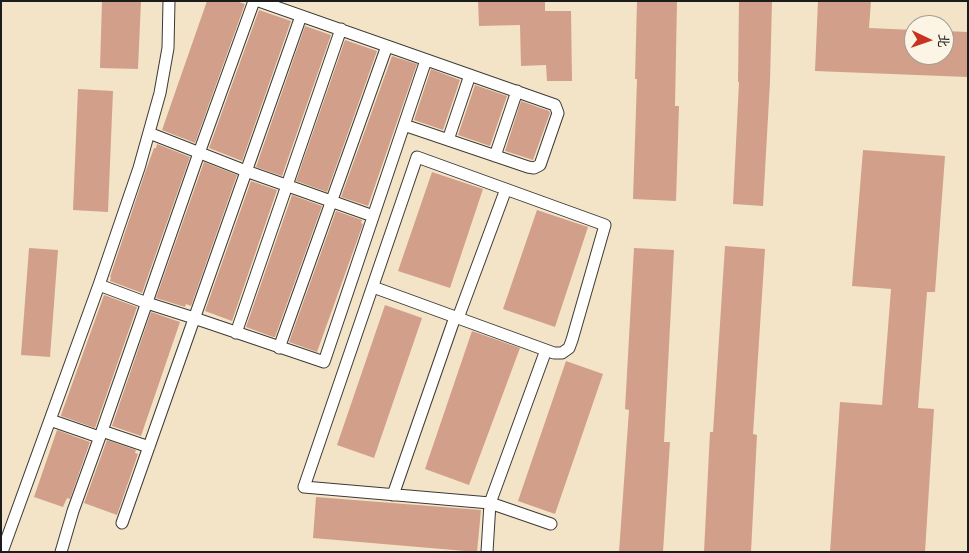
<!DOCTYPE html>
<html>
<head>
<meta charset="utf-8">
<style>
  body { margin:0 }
  #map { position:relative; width:969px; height:553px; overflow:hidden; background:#f3e4c8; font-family:Itim,"LXGW WenKai TC",sans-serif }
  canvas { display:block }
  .frame { position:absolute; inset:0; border:2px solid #1c1c1c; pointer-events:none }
  .north { position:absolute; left:904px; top:15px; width:50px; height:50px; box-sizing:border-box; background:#fcf5e5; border:1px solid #a29e95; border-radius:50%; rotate:93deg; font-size:14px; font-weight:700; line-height:20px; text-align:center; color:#1c1c1c }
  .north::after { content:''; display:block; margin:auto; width:18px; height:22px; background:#c8321e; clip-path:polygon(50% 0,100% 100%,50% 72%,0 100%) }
</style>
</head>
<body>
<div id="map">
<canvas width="969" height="553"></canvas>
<div class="frame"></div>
<div class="north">北</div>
</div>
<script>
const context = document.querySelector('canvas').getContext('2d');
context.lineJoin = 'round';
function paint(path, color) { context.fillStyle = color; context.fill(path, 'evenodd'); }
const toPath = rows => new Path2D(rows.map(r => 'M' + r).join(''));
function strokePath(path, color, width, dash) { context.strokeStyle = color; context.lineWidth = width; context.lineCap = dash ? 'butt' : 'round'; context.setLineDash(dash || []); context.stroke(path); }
paint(toPath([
  [102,1,141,1,138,69,100,68],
  [207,1,236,1,245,4,195,143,162,130],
  [478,1,545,1,545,11,571,11,572,81,547,81,546,65,521,66,520,25,479,26],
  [637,1,677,1,675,106,679,106,676,201,633,199,637,79,635,79],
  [739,1,772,1,770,82,763,206,733,204,739,82,738,82],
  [818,1,871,1,869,28,914,30,914,55,944,55,944,31,968,32,968,77,815,71],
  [259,10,291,21,242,161,209,148],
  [305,26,331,35,282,176,256,167],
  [345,40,377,51,327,192,296,181],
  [392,56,417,64,368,206,341,197],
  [431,69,460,80,443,130,414,120],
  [475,85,507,96,490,146,458,135],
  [78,89,113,91,108,212,73,210],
  [521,101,549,111,550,113,533,160,505,151],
  [157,144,190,157,142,293,110,281,111,277,110,277,146,170,154,148,156,148],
  [863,150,945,156,935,292,927,292,918,408,934,409,925,552,830,552,840,402,882,405,891,289,852,286],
  [204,162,237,175,191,306,186,304,185,307,156,298],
  [432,172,483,189,450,288,398,271],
  [251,181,277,190,232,321,205,311],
  [292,195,322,206,275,337,273,337,246,327],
  [537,210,588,227,555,327,503,309],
  [336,211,362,220,361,223,363,224,317,352,289,342],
  [725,246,765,249,753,434,757,435,751,552,704,552,710,432,713,432],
  [29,248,58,250,50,357,21,355],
  [634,248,674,250,664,442,670,442,663,552,619,552,629,410,625,409],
  [104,295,137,307,95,428,61,416,61,415],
  [385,305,422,318,374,458,337,445],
  [151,312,180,322,141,436,112,426],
  [472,331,520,348,469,485,425,469],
  [566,361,603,374,555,514,518,501],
  [57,430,90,442,70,499,67,498,63,507,34,497],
  [107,440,136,450,135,453,138,454,117,515,84,503],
  [316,497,481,510,477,552,313,538]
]), '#d29f8a');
const lane = toPath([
  [259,1,555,105,558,113,540,165,534,168,528,167,404,125],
  [149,133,246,171,373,216],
  [448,140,470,75],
  [495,156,517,91],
  [99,285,147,303,194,318,324,362,426,60],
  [373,287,554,353,562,353,569,348,572,340,605,225,417,157,304,487,490,503,551,524],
  [458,318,506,189],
  [236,333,341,29],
  [279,348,387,46],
  [50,420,99,437],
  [102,431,149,447],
  [393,495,455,317],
  [122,523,301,16],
  [2,552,99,285,139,168,160,93,168,48,169,1],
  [61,552,73,511,102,431,199,153,254,1],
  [487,552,490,503,546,350]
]);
strokePath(lane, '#3c3a36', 13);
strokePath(lane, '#fff', 11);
</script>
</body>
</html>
